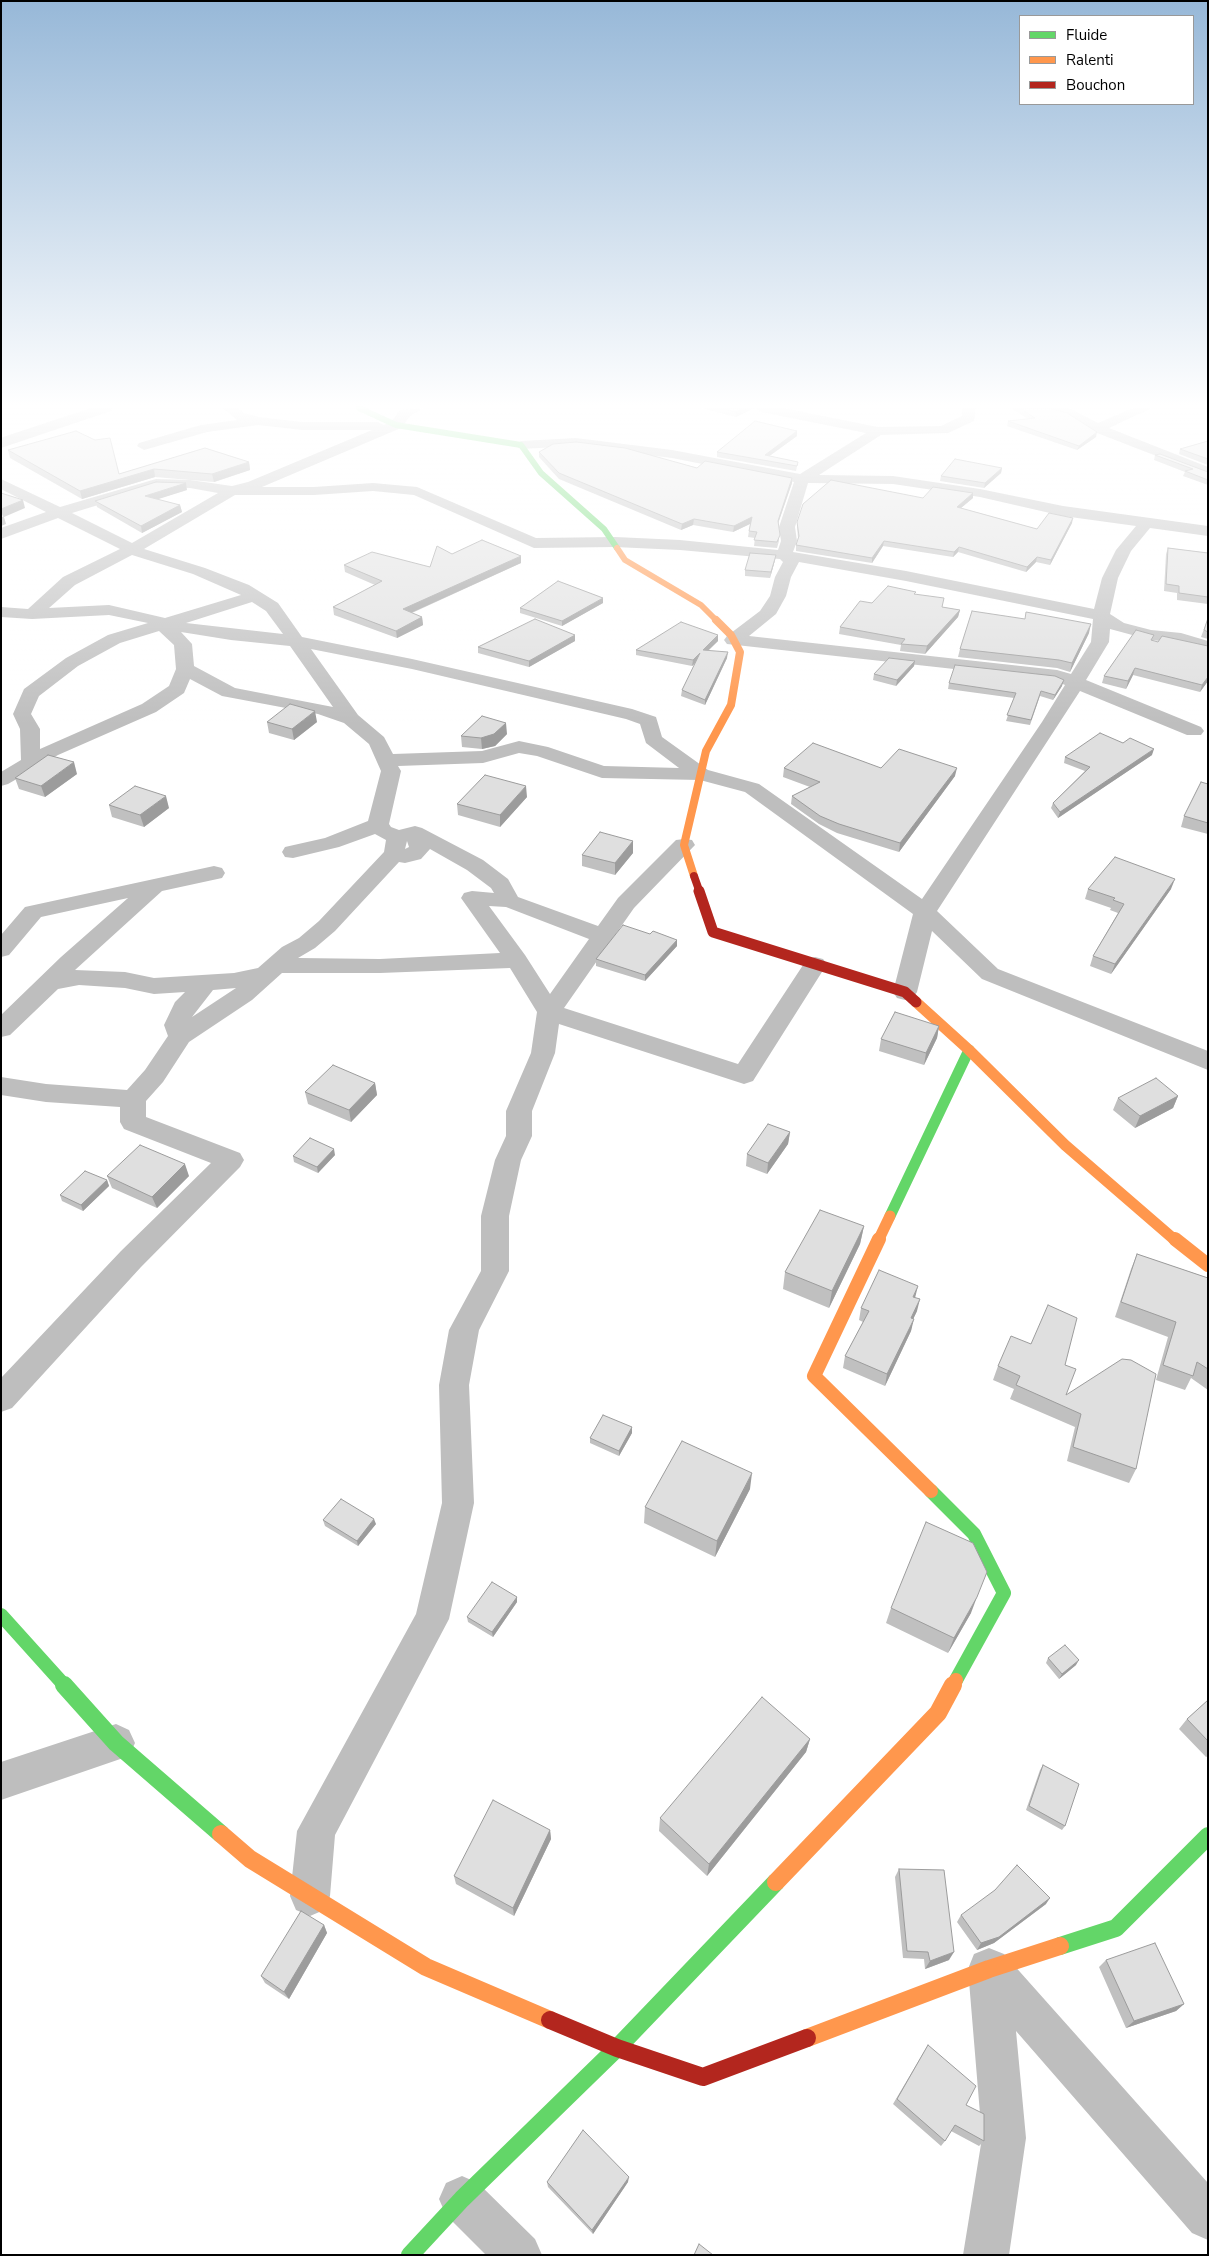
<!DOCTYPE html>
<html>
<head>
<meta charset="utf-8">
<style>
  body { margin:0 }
  #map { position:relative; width:1209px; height:2256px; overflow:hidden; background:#fff; font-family:"Nunito Sans",sans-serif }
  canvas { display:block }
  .frame { position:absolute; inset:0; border:2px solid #000; pointer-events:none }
  .legend { position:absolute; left:1019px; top:15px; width:175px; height:90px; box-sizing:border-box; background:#fff; border:1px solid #999; margin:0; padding:6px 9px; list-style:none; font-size:15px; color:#000 }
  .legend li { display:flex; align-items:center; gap:10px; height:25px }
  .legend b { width:25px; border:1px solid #999 }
</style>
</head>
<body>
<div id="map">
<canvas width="1209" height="2256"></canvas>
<div class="frame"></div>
<ul class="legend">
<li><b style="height:6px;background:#63d668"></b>Fluide</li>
<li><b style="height:6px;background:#ff974d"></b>Ralenti</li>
<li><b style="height:6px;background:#b3261e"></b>Bouchon</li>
</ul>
</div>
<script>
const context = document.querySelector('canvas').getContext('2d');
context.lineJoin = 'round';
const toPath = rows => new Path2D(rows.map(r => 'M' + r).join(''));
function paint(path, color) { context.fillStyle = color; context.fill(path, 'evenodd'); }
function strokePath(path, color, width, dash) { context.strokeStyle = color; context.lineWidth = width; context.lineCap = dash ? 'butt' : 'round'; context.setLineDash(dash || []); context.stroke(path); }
paint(toPath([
  [91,408,112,408,111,411,1,448,1,438,6,436,91,408],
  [223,408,238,408,244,413,259,417,302,422,378,422,384,425,391,422,400,410,423,408,410,416,401,428,262,487,314,487,373,483,417,487,536,538,615,537,680,540,778,550,781,541,779,527,794,482,672,458,576,446,521,449,514,445,521,441,576,438,672,450,800,474,866,433,761,412,755,408,783,408,878,427,941,426,962,416,962,408,976,408,974,421,948,433,881,435,819,475,893,476,980,489,1063,506,1208,526,1208,536,1150,528,1131,551,1118,578,1110,614,1124,623,1151,630,1181,633,1208,641,1208,652,1179,643,1151,640,1110,629,1109,642,1086,680,1201,727,1204,731,1201,735,1187,735,1080,691,937,911,998,969,1208,1051,1208,1070,982,979,932,931,917,992,913,998,905,1000,897,998,893,992,913,914,745,792,700,780,602,778,537,756,519,753,483,763,398,766,401,771,389,824,391,827,399,830,415,826,422,828,483,860,508,879,518,897,598,926,618,898,676,840,684,839,692,840,695,845,634,908,564,1008,738,1064,807,959,815,957,823,959,827,964,753,1081,744,1084,559,1024,555,1053,532,1111,532,1136,521,1160,509,1216,509,1271,479,1330,469,1385,474,1503,449,1619,335,1835,330,1896,324,1910,310,1916,296,1910,290,1896,297,1831,416,1614,442,1503,439,1385,449,1330,481,1271,481,1216,495,1160,506,1136,506,1111,531,1053,537,1012,510,968,380,973,282,973,252,1000,189,1042,163,1082,146,1101,146,1117,240,1153,244,1160,240,1167,141,1267,12,1408,1,1412,1,1378,121,1251,211,1163,124,1129,120,1122,120,1107,46,1102,1,1095,1,1077,46,1084,127,1090,145,1070,168,1036,164,1025,175,1002,185,992,154,994,125,988,79,985,58,989,10,1035,1,1037,1,1015,61,957,128,898,41,917,9,955,1,957,1,935,25,907,214,866,222,868,225,873,222,878,162,891,75,970,125,972,154,978,234,973,258,968,282,947,299,938,319,921,384,852,386,840,375,834,339,847,293,858,285,857,282,852,285,847,325,838,368,821,381,771,369,744,344,723,318,714,222,696,190,679,184,693,156,712,58,755,8,784,1,786,1,772,21,760,20,729,13,714,24,689,66,658,108,635,148,623,109,615,32,619,1,617,1,607,28,609,63,577,120,549,58,518,1,539,1,528,46,512,1,489,1,479,60,507,156,479,190,480,232,486,248,482,372,430,302,430,258,425,207,432,144,450,137,446,139,443,201,425,237,420,223,408],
  [808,483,893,484,980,497,1063,516,1136,526,1116,550,1102,578,1094,609,906,571,793,552,797,541,795,527,808,483],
  [157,487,190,488,218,493,132,543,72,513,157,487],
  [373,491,414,495,534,548,615,547,680,550,780,559,783,562,775,577,770,596,760,611,727,636,724,640,727,644,1054,680,1065,685,1042,722,922,899,759,784,708,770,662,737,656,717,632,709,412,659,302,637,278,603,249,585,205,568,144,549,235,495,314,495,373,491],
  [132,555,193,574,241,595,165,618,109,605,49,608,75,585,132,555],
  [799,562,906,581,1093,619,1091,642,1071,674,1057,670,749,636,776,614,786,596,791,577,799,562],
  [252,602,266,611,283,634,186,623,252,602],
  [159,631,174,645,176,669,169,686,142,704,40,749,40,729,31,714,39,696,78,666,120,643,159,631],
  [181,632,231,640,290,646,333,707,235,688,194,666,192,644,181,632],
  [311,649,412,669,626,719,640,724,646,743,679,768,604,766,548,747,519,741,482,751,393,754,384,737,358,715,311,649],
  [407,841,409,847,405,849,407,841],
  [430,849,467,870,491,888,494,893,472,891,464,893,461,898,500,953,380,959,298,958,315,948,335,931,399,862,405,863,421,859,430,849],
  [489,906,506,907,589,939,550,994,525,955,489,906],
  [236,988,192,1017,213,990,236,988],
  [1052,408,1069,408,1098,423,1133,408,1152,408,1109,428,1208,467,1208,476,1092,431,1052,408],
  [116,1724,129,1730,135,1743,129,1756,1,1800,1,1762,116,1724],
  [989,1948,1004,1954,1208,2183,1208,2240,1192,2233,1016,2031,1026,2138,1009,2255,963,2255,982,2138,968,1969,974,1954,989,1948],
  [462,2176,478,2183,535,2239,542,2255,486,2255,446,2215,439,2199,446,2183,462,2176]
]), '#bebebe');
strokePath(toPath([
  [359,408,396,425,521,445,541,473,604,529,617,548]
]), '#63d668', 6);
strokePath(toPath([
  [890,1216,969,1050]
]), '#63d668', 11);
strokePath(toPath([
  [931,1491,974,1534,1004,1593,956,1680],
  [1,1615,65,1686]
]), '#63d668', 14);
strokePath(toPath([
  [64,1685,116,1743,221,1834],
  [1060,1946,1116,1928,1208,1836],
  [410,2255,462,2199,617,2048,776,1882]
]), '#63d668', 18);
strokePath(toPath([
  [617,548,625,560,701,605,717,621]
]), '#ff974d', 6);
strokePath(toPath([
  [694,876,684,845,706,751,731,705,740,652,731,635,716,620]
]), '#ff974d', 8);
strokePath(toPath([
  [916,1002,969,1050,1065,1145,1176,1241],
  [878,1241,890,1216]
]), '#ff974d', 11);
strokePath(toPath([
  [879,1239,814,1376,931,1491],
  [1175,1239,1208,1265],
  [953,1686,956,1680]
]), '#ff974d', 14);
strokePath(toPath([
  [221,1834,250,1859,426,1967,550,2020],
  [776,1882,938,1713,953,1685],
  [807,2038,989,1969,1060,1946]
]), '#ff974d', 18);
strokePath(toPath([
  [694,876,700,893]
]), '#b3261e', 8);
strokePath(toPath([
  [699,891,713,932,905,992,916,1002]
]), '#b3261e', 11);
strokePath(toPath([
  [550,2020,617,2048,703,2077,807,2038]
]), '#b3261e', 18);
paint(toPath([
  [701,408,754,408,736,417],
  [1011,408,1049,408,1096,437,1077,450,1007,426,1008,421,1028,419],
  [797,431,797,436,769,456,798,462,796,471,717,457,717,452],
  [1208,441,1208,465,1179,454,1180,449],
  [205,448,249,462,250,470,214,482,155,477,82,499,10,458,8,450,119,474],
  [539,452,697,468,792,483,778,524,779,541,777,548,754,546,755,538,748,537,750,524,733,532,693,525,681,530,559,479,539,457],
  [1155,455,1208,472,1208,485,1183,476,1185,472,1154,460],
  [1002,468,1001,473,984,488,940,481,941,476],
  [187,490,157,499,180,505,182,512,142,533,97,507,95,501],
  [923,498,973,498,961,508,1037,529,1072,523,1050,565,1036,562,1026,572,958,552,953,557,883,546,872,563,796,551,796,545,798,538,797,527,797,522],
  [1168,548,1208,553,1208,604,1177,600,1177,593,1164,591,1166,554],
  [452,554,521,563,412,613,422,617,423,625,397,638,334,615,333,607,375,585,345,572,344,565,430,567],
  [775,560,770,578,745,576,745,570],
  [915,594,942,607,960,610,958,617,925,654,900,651,901,645,839,634,840,627,872,603],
  [603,603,562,626,520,613,520,608],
  [1208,618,1208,639,1201,637],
  [1089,633,1070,672,1057,668,958,657,960,649],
  [575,635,575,641,529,667,478,653,478,647],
  [1154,635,1152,640,1208,681,1200,692,1133,675,1126,689,1102,683,1104,676],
  [718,641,708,651,727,658,705,705,681,696,682,690,695,663,692,666,636,655,636,650],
  [915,661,914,666,896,686,873,680,874,674],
  [949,683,1062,686,1053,700,1040,696,1030,725,1006,721,1014,698,948,689],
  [267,722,317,722,294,740,269,733],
  [507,734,495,746,482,749,462,747,461,736],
  [1152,755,1058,818,1051,808,1053,803,1085,771,1064,763,1065,757],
  [784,768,881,768,955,776,899,852,837,833,819,824,791,804,792,796,810,787,783,777],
  [77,774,45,797,19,789,15,778],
  [1208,784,1208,834,1181,827,1184,816],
  [527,797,500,827,458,815,457,804],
  [109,805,169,808,144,827,112,817],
  [633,841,633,853,615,875,582,866,582,855],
  [1088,889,1171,889,1111,974,1090,966,1093,956,1118,913,1110,910,1111,908,1085,899],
  [650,934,677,946,645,981,596,966,596,959],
  [939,1026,937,1038,924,1065,879,1051,881,1039],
  [375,1083,377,1095,351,1122,308,1104,305,1092],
  [1178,1096,1173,1108,1135,1128,1113,1110,1118,1098],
  [790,1132,788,1144,767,1174,746,1166,747,1154],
  [335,1155,318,1173,294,1162,293,1156],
  [107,1176,189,1176,157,1208,112,1188],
  [107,1180,109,1186,83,1211,62,1201,60,1195],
  [864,1226,860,1244,829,1308,783,1289,785,1272],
  [1137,1254,1208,1278,1208,1390,1191,1378,1185,1390,1156,1380,1168,1337,1115,1317,1131,1269],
  [915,1297,917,1311,913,1319,911,1331,885,1386,843,1368,845,1356,863,1322,859,1320,861,1308],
  [1065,1365,1066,1395,1136,1469,1129,1483,1067,1461,1075,1427,1010,1399,1014,1389,993,1380,998,1366],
  [632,1427,632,1433,619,1456,590,1443,590,1438],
  [750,1489,715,1557,644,1523,645,1507],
  [323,1520,376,1524,358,1546,325,1526],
  [517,1597,517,1602,493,1637,468,1622,467,1617],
  [891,1608,971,1613,948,1653,886,1623],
  [1048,1658,1076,1665,1059,1679,1046,1663],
  [1208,1700,1208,1756,1206,1757,1179,1729,1187,1719],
  [810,1739,806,1752,707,1876,659,1831,660,1818],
  [1043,1765,1065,1826,1062,1830,1026,1810,1040,1770],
  [550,1830,551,1839,514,1916,456,1884,454,1876],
  [899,1869,949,1960,925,1969,924,1959,903,1958,895,1877],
  [1046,1904,994,1943,977,1950,957,1922,961,1915],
  [324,1925,327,1933,289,1999,265,1983,261,1976],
  [1106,1960,1184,2004,1176,2011,1126,2028,1099,1967],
  [928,2045,966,2105,984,2141,979,2146,951,2131,945,2141,941,2146,893,2104],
  [547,2182,628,2182,593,2234,548,2187]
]), '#c0c0c0');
paint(toPath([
  [745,408,754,408,736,417,736,412],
  [797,431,797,436,764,460,765,455],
  [1097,432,1096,437,1077,450,1079,446],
  [249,462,250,470,214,482,212,474],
  [1002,468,1001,473,984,488,985,483],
  [154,469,155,477,82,499,80,491],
  [792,478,792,483,777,526,778,521],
  [186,483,187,490,146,503,145,496],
  [973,493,973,498,956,512,957,507],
  [23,500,25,508,4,517,6,524,1,526,1,509],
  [180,505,182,512,142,533,141,526],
  [752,517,752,523,733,532,734,526],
  [1073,518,1072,523,1050,565,1051,560],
  [694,519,693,525,681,530,682,524],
  [884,541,883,546,872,563,872,558],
  [959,547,958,552,953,557,954,552],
  [776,555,775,560,770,578,771,572],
  [521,556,521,563,404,616,403,609],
  [1037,557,1036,562,1026,572,1027,567],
  [603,598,603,603,562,626,562,621],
  [960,610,958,617,925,654,927,646],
  [422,617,423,625,397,638,396,631],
  [1091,624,1089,633,1070,672,1072,663],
  [575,635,575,641,529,667,529,661],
  [718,635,718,641,702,656,703,650],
  [728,652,727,658,705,705,705,700],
  [700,653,700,659,692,666,693,660],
  [915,661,914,666,896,686,897,680],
  [1135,668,1133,675,1126,689,1128,681],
  [1208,677,1208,681,1200,692,1202,685],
  [1064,680,1062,686,1053,700,1055,695],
  [315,711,317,722,294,740,292,729],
  [506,723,507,734,495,746,482,749,481,738],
  [1154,749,1152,755,1058,818,1060,812],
  [74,762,77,774,45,797,41,786],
  [957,768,955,776,899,852,900,843],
  [526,786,527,797,500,827,500,815],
  [166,796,169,808,144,827,140,815],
  [633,841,633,853,615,875,615,863],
  [1175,879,1171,889,1111,974,1115,964],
  [677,940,677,946,645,981,645,975],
  [939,1026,937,1038,924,1065,926,1053],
  [375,1083,377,1095,351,1122,349,1110],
  [1178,1096,1173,1108,1135,1128,1140,1116],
  [790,1132,788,1144,767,1174,768,1163],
  [334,1149,335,1155,318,1173,317,1167],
  [185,1164,189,1176,157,1208,152,1197],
  [107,1180,109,1186,83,1211,81,1205],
  [864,1226,860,1244,829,1308,832,1291],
  [918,1286,915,1298,913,1297],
  [920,1299,917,1311,908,1330,911,1318],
  [914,1319,911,1331,885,1386,887,1374],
  [632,1427,632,1433,619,1456,619,1451],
  [752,1473,750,1489,715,1557,717,1541],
  [374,1519,376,1524,358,1546,357,1541],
  [517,1597,517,1602,493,1637,492,1632],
  [977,1597,971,1613,948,1653,954,1638],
  [1079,1660,1076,1665,1059,1679,1062,1674],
  [810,1739,806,1752,707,1876,709,1864],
  [550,1830,551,1839,514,1916,513,1908],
  [1050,1898,1046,1904,994,1943,977,1950,981,1943],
  [324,1925,327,1933,289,1999,284,1992],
  [954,1952,949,1960,925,1969,930,1961],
  [1184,2004,1176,2011,1126,2028,1134,2021],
  [629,2177,628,2182,593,2234,592,2230]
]), '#9c9c9c');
const building = toPath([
  [720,408,745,408,736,412,720,408],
  [1020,408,1049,408,1067,413,1097,432,1079,446,1008,421,1035,418,1020,408],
  [755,421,797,431,765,455,798,462,797,466,717,452,755,421],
  [76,431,95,440,110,438,119,474,205,448,249,462,212,474,154,469,80,491,8,450,76,431],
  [1208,441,1208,459,1180,449,1208,441],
  [576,442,625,448,697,468,705,461,792,478,778,521,780,535,777,542,754,540,757,532,749,531,752,517,734,526,694,519,682,524,559,473,539,452,553,444,576,442],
  [1160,454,1208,472,1208,480,1185,471,1193,469,1155,455,1160,454],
  [955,459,1002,468,985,483,941,476,955,459],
  [831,480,923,498,933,487,973,493,957,507,1037,529,1049,513,1073,518,1051,560,1037,557,1027,567,959,547,954,552,884,541,872,558,796,545,799,536,797,522,803,504,831,480],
  [156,482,186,483,145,496,180,505,141,526,95,501,156,482],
  [1,493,23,500,1,509,1,493],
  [1,511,4,517,1,518,1,511],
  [482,540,521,556,403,609,422,617,396,631,333,607,382,581,344,565,372,552,430,567,437,546,452,554,482,540],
  [1168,548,1208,553,1208,597,1179,593,1179,586,1166,584,1168,548],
  [750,553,776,555,771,572,745,570,750,553],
  [558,581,603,598,562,621,520,608,558,581],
  [888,586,916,592,914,594,944,598,942,607,960,610,927,646,901,644,905,639,840,627,860,601,872,603,888,586],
  [972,611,1025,619,1026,612,1091,624,1072,663,1059,660,960,649,972,611],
  [1208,618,1208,632,1204,630,1208,618],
  [535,619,575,635,529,661,478,647,535,619],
  [681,622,718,635,703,650,728,652,705,700,682,690,700,653,693,660,636,650,681,622],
  [1136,630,1154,635,1151,640,1158,642,1162,636,1208,646,1208,677,1202,685,1135,668,1128,681,1104,676,1136,630],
  [889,658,915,661,897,680,874,674,889,658],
  [955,665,1055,676,1064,680,1055,695,1041,691,1031,720,1007,715,1016,693,949,683,955,665],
  [290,704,315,711,292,729,267,722,290,704],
  [482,716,506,723,494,734,481,738,461,736,482,716],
  [1100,733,1123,743,1130,738,1154,749,1060,812,1053,803,1090,767,1065,757,1100,733],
  [813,743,881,768,899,749,957,768,900,843,839,824,820,816,792,796,820,782,784,768,813,743],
  [48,755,74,762,41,786,15,778,48,755],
  [485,775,526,786,500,815,457,804,485,775],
  [1201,782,1208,784,1208,823,1184,816,1201,782],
  [135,786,166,796,140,815,109,805,135,786],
  [600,832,633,841,615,863,582,855,600,832],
  [1115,857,1175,879,1115,964,1093,956,1124,904,1113,900,1115,898,1088,889,1115,857],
  [623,925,650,934,653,931,677,940,645,975,596,959,623,925],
  [895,1012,939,1026,926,1053,881,1039,895,1012],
  [333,1065,375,1083,349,1110,305,1092,333,1065],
  [1156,1078,1178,1096,1140,1116,1118,1098,1156,1078],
  [768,1124,790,1132,768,1163,747,1154,768,1124],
  [310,1138,334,1149,317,1167,293,1156,310,1138],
  [140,1145,185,1164,152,1197,107,1176,140,1145],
  [85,1171,107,1180,81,1205,60,1195,85,1171],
  [820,1210,864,1226,832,1291,785,1272,820,1210],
  [1137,1254,1208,1278,1208,1369,1197,1362,1193,1376,1163,1365,1176,1322,1121,1302,1137,1254],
  [879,1270,918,1286,913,1297,920,1299,911,1318,914,1319,887,1374,845,1356,869,1311,861,1308,879,1270],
  [1048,1305,1077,1318,1065,1365,1076,1369,1066,1395,1122,1359,1131,1360,1156,1374,1136,1469,1073,1447,1081,1414,1016,1385,1020,1376,998,1366,1011,1336,1031,1344,1048,1305],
  [603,1415,632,1427,619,1451,590,1438,603,1415],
  [682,1441,752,1473,717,1541,645,1507,682,1441],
  [341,1499,374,1519,357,1541,323,1520,341,1499],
  [926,1522,973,1543,987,1572,977,1597,954,1638,891,1608,926,1522],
  [492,1582,517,1597,492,1632,467,1617,492,1582],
  [1065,1645,1079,1660,1062,1674,1048,1658,1065,1645],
  [762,1697,810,1739,709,1864,660,1818,762,1697],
  [1208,1700,1208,1741,1187,1719,1208,1700],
  [1043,1765,1079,1784,1065,1826,1029,1806,1043,1765],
  [493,1800,550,1830,513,1908,454,1876,493,1800],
  [1017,1865,1050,1898,999,1937,981,1943,961,1915,995,1890,1017,1865],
  [899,1869,944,1870,954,1952,930,1961,928,1952,907,1951,899,1869],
  [301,1911,324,1925,284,1992,261,1976,301,1911],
  [1155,1943,1184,2004,1134,2021,1106,1960,1155,1943],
  [928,2045,976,2086,966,2105,984,2114,984,2141,955,2125,945,2141,897,2099,928,2045],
  [583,2130,629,2177,592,2230,547,2182,583,2130],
  [699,2244,713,2255,694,2255,699,2244]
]);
paint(building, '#dfdfdf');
strokePath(building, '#9c9c9c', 1);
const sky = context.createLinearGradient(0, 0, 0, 724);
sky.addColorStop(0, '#97b8d8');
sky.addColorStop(0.56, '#fff');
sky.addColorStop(1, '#ffffff00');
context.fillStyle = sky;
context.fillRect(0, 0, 1209, 724);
</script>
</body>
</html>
